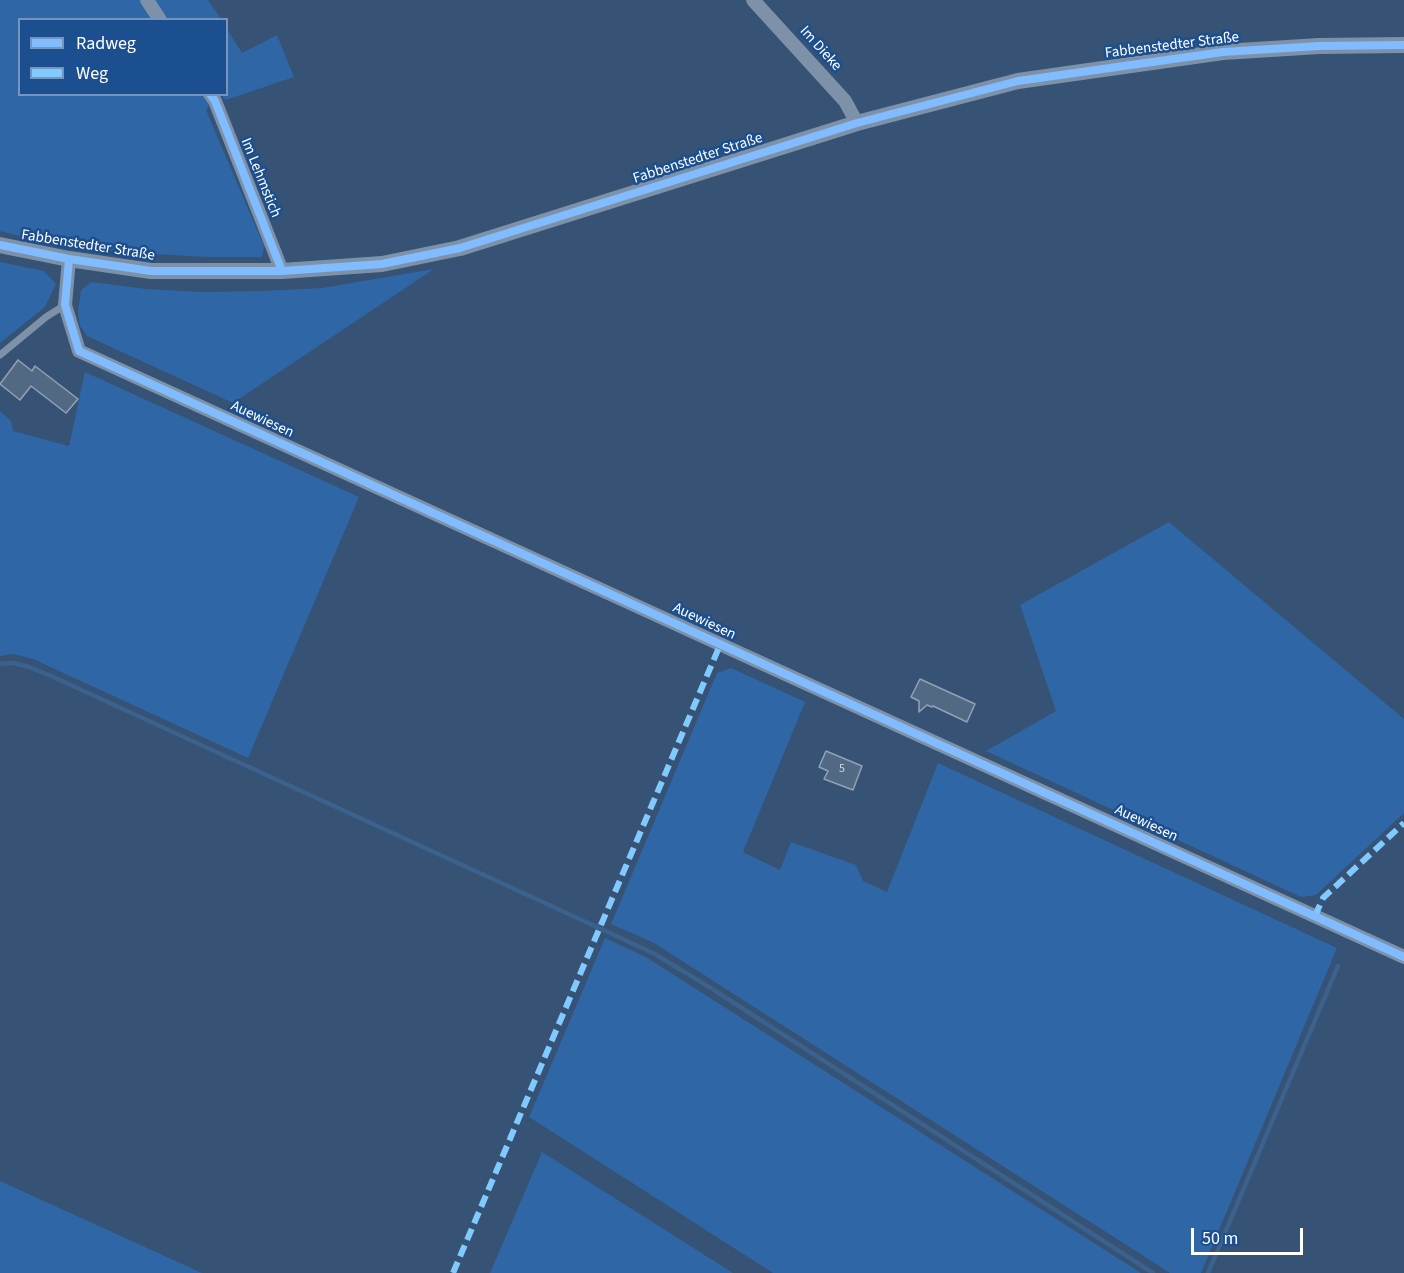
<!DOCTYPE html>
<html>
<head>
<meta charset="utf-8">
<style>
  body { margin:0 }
  #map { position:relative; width:1404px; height:1273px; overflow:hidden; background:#365274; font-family:"Source Sans 3",sans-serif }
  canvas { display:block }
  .legend { position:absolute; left:18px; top:18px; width:210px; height:78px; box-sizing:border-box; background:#1b4f8f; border:2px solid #7695bc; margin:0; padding:8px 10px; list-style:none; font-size:18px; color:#fff }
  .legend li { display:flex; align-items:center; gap:12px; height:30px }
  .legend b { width:30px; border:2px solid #7695bc }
  .scale { position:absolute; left:1191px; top:1228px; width:112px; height:27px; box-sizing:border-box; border:3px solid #fff; border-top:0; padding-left:8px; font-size:18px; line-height:21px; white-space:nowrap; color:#fff; -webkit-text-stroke:4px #1b4f8f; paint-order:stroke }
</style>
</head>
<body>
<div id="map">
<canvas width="1404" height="1273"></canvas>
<ul class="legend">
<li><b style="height:8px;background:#80bcff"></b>Radweg</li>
<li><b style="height:8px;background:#80caff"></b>Weg</li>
</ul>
<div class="scale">50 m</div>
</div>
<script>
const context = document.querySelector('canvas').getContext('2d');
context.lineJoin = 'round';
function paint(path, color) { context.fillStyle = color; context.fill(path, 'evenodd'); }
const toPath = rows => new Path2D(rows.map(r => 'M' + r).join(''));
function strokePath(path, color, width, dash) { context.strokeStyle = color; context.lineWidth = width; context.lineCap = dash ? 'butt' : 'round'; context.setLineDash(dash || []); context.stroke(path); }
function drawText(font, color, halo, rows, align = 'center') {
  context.font = font + ' "Source Sans 3",sans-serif'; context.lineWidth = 5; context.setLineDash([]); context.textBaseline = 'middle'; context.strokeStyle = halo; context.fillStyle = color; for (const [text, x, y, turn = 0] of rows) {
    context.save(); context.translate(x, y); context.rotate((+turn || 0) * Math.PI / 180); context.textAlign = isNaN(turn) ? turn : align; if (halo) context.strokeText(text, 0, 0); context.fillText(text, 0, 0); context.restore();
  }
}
paint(toPath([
  [0,0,208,0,221,19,20,20,20,94,216,95,206,110,264,246,262,257,209,257,152,254,96,249,39,241,0,231],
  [227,29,242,53,277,35,294,77,226,100,221,95,226,94],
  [0,262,44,271,56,284,45,307,0,343],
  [434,269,233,403,87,336,80,326,78,312,81,290,91,282,147,289,202,292,262,291,322,288],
  [85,372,359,497,248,758,33,659,14,654,0,656,0,411,11,421,13,431,69,446],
  [1169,522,1404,719,1404,813,1316,895,1301,897,986,751,1056,711,1020,605],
  [731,668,805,702,743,852,780,870,791,842,856,865,863,881,887,892,938,763,1337,948,1201,1273,1170,1273,654,943,611,924,717,673],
  [605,938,646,957,1141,1273,773,1273,529,1117],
  [542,1152,733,1273,490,1273],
  [0,1181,202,1273,0,1273]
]), '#2f66a5');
strokePath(toPath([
  [0,664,13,663,29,667,49,675,610,933,655,954,714,990,1153,1273],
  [1208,1273,1338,966]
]), '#3b618d', 4.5);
const building = toPath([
  [18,360,32,371,35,366,78,399,66,413,31,386,20,400,0,384,18,360],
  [920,679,975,704,967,722,933,706,932,707,927,705,919,712,919,701,911,697,920,679],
  [826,751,862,766,853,790,824,779,828,771,819,767,826,751]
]);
paint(building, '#526984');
strokePath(building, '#92a2b6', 1.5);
strokePath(toPath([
  [0,355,46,317,65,305]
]), '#7d92a8', 7);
strokePath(toPath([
  [147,0,160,20],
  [753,0,845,101,857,123],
  [210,94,215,101,282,271],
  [69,259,65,305,79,351,1404,957]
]), '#7d92a8', 14);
strokePath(toPath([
  [0,245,69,259,151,271,282,271,382,264,460,248,857,123,1018,81,1223,52,1319,46,1404,45]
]), '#7d92a8', 16);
strokePath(toPath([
  [1315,916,1323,898,1404,823],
  [453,1273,720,645]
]), '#80caff', 6, [12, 6]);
strokePath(toPath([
  [210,94,215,101,282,271],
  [0,245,69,259,151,271,282,271,382,264,460,248,857,123,1018,81,1223,52,1319,46,1404,45],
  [69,259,65,305,79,351,1404,957]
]), '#80bcff', 8);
drawText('12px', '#d4dae0', null, [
  ["5",842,769]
]);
drawText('15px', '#fff', '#1b4f8f', [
  ["Fabbenstedter Straße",1172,46,-7],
  ["Im Dieke",820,49,48],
  ["Fabbenstedter Straße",698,159,-18],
  ["Im Lehmstich",260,178,68],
  ["Fabbenstedter Straße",88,246,9],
  ["Auewiesen",262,420,25],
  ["Auewiesen",704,622,25],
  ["Auewiesen",1146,824,25]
]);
</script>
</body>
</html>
